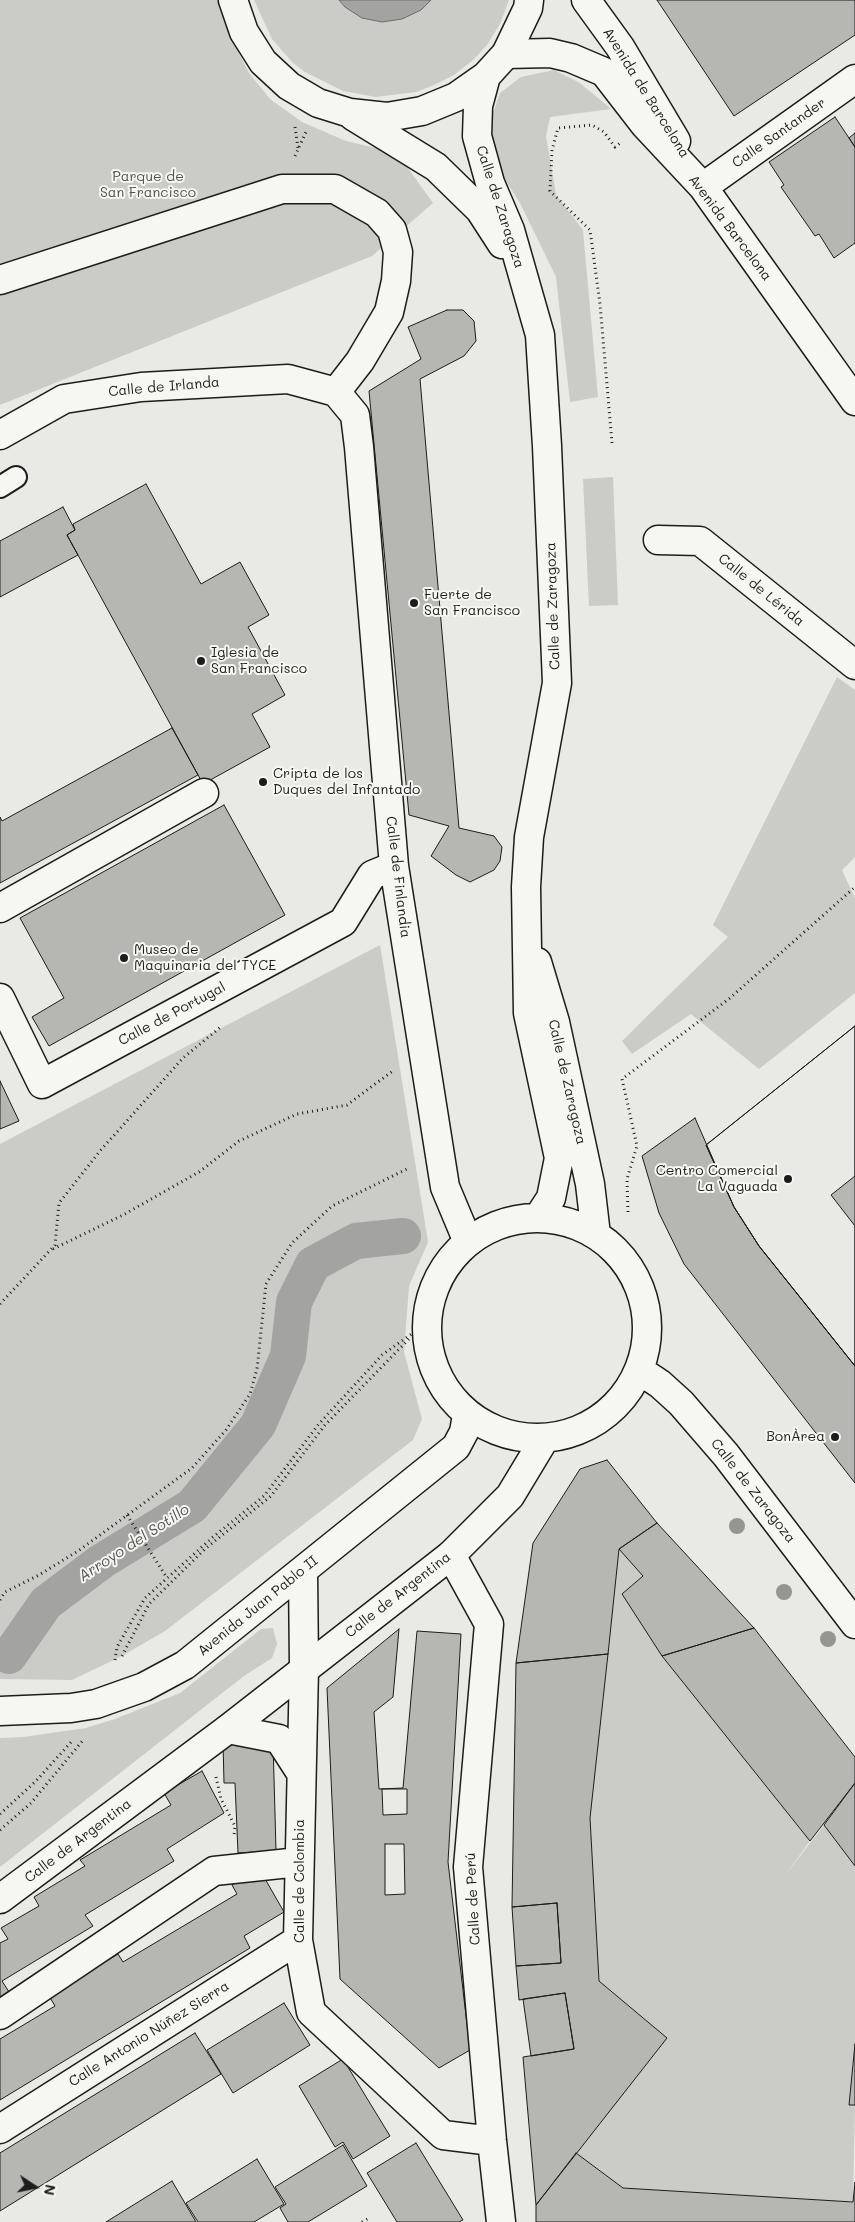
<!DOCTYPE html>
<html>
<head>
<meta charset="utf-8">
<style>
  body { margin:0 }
  #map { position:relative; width:855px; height:2222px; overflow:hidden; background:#e9e9e5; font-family:Mali,sans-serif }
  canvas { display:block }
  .north { position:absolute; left:10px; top:2162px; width:50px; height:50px; -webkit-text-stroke:4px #f6f6f2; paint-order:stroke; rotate:101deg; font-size:14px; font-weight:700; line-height:20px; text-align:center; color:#1c1c1c }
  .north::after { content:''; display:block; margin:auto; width:18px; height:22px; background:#1c1c1c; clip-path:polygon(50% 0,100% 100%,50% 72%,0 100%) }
</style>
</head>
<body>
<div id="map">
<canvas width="855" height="2222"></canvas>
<div class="north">N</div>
</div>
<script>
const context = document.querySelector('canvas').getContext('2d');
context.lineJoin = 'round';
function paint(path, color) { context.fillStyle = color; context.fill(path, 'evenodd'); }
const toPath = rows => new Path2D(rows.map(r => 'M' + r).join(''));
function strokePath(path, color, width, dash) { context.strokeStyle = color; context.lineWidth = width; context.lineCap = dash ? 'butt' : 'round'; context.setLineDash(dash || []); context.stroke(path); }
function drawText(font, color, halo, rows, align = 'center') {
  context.font = font + ' Mali,sans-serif'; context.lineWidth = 4; context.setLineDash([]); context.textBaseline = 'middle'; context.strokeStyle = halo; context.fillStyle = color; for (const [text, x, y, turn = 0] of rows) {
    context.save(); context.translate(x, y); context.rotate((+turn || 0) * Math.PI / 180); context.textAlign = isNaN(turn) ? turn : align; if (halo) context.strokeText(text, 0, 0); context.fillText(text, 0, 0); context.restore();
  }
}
paint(toPath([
  [0,0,223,0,230,36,249,73,270,99,302,122,346,141,397,153,433,203,372,256,0,405],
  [254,0,509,0,500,24,487,45,473,60,454,75,434,85,416,92,376,97,343,91,305,72,293,63,272,39],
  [554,70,580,83,611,109,550,117,546,136,556,195,583,230,598,397,570,402,556,277,520,203,501,173,489,125,500,93,521,77],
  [613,477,618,605,589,606,583,479],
  [837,677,855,690,855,857,842,870,855,898,855,993,759,1069,691,1014,632,1054,622,1041,728,937,713,925],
  [380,945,428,1242,409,1286,404,1352,422,1419,413,1440,165,1631,122,1656,72,1680,0,1679,0,1144],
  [619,1549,643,1576,622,1594,663,1656,810,1841,783,1878,824,1825,855,1866,855,2044,849,2105,855,2105,853,2202,623,2188,576,2153,664,2036,599,1981,590,1818],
  [273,1628,277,1644,272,1658,244,1676,0,1867,0,1738,23,1737,86,1728,115,1719,180,1693,261,1629]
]), '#cbcbc7');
const water = toPath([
  [339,0,431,0,421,10,402,19,382,22,362,18,345,7,339,0]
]);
paint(water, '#a3a3a1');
strokePath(water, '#6d6d6c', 1);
strokePath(toPath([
  [9,1656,46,1603,102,1561,192,1506,258,1425,288,1356,294,1302,313,1264,356,1241,403,1236]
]), '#a3a3a1', 36);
const building = toPath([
  [657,0,855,0,855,35,734,116,657,0],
  [835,117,855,147,855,243,834,258,819,234,815,236,781,187,784,185,769,162,835,117],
  [855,133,855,147,849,138,855,133],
  [447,310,463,310,474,321,476,341,464,356,420,379,459,828,494,836,502,847,500,861,494,870,470,882,456,875,431,856,449,826,409,815,369,391,421,359,408,327,447,310],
  [146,484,201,584,240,562,269,615,248,627,285,695,252,714,270,747,203,784,67,535,75,530,73,524,146,484],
  [63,507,75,530,67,535,78,555,0,597,0,541,63,507],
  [172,728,198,775,0,883,0,817,2,821,172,728],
  [224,805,285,915,49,1046,32,1017,64,998,20,918,224,805],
  [855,1026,855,1176,831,1195,855,1226,855,1366,759,1246,734,1207,706,1145,855,1026],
  [855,1026,855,1366,759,1246,734,1207,706,1145,855,1026],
  [0,1081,19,1121,0,1129,0,1081],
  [695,1118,734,1207,759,1246,855,1366,855,1483,684,1264,659,1213,642,1156,695,1118],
  [607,1460,657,1523,619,1549,608,1654,516,1663,533,1543,580,1469,607,1460],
  [657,1523,754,1628,662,1656,622,1594,643,1576,619,1549,657,1523],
  [754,1628,855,1757,855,1783,810,1841,662,1656,754,1628],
  [399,1629,393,1697,374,1712,379,1789,403,1788,417,1631,461,1634,448,1862,470,2050,439,2068,340,1979,327,1688,399,1629],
  [382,1789,407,1789,407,1814,383,1815,382,1789],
  [385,1844,404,1844,405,1894,385,1895,385,1844],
  [608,1654,590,1818,599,1981,667,2038,536,2205,523,2057,574,2049,565,1993,519,2000,516,1966,561,1963,557,1903,512,1907,516,1663,608,1654],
  [273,1741,276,1851,238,1853,235,1783,224,1783,223,1742,273,1741],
  [202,1771,224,1813,167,1849,174,1861,85,1915,93,1926,2,1981,11,1995,0,2002,0,1943,8,1939,1,1928,39,1906,34,1897,85,1866,80,1860,171,1805,164,1793,202,1771],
  [855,1783,855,1866,824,1825,855,1783],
  [260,1870,284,1912,244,1936,250,1948,0,2100,0,2039,55,2006,49,1996,118,1954,123,1962,237,1894,232,1885,260,1870],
  [557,1903,561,1963,516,1966,512,1907,557,1903],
  [565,1993,574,2049,531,2056,523,1999,565,1993],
  [284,2003,310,2045,233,2093,207,2050,284,2003],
  [195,2033,221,2074,0,2211,0,2153,195,2033],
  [855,2044,855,2105,849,2105,855,2044],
  [343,2059,390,2136,353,2159,343,2142,335,2147,299,2086,343,2059],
  [416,2143,463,2220,459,2222,397,2222,367,2173,416,2143],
  [343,2145,367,2186,308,2222,288,2222,280,2208,286,2204,275,2187,343,2145],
  [576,2153,623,2188,853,2202,855,2182,855,2222,536,2222,536,2205,576,2153],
  [257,2159,284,2204,254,2222,198,2222,186,2203,257,2159],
  [172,2181,196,2222,106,2222,172,2181]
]);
paint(building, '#b6b6b3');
strokePath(building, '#1c1c1c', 1);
const lane = toPath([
  [0,487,16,477]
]);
const street = toPath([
  [586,0,620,47,676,141],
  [506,54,550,53,571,58,604,72,645,125,703,187,855,401],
  [703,187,855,79],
  [0,280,282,189,335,189,377,213,392,230,398,252,396,281,389,312,360,361,336,392],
  [336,392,355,415,359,447,394,866,445,1187,468,1242],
  [0,435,64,399,141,387,288,379,336,392],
  [658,540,700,541,855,665],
  [0,908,204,793],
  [0,998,42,1084,343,922,372,875,394,866],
  [451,1555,489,1624,468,1867,492,2141,501,2222],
  [303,1571,304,1668,298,1940,311,2012,443,2135,492,2141],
  [228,1729,279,1739,301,1773],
  [0,2015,214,1871,299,1862],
  [0,2129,298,1940]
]);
const secondary = toPath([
  [233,0,244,32,263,62,289,86,318,103,350,113,387,117,422,111,456,97,486,76,506,54,528,8,529,0],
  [486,76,478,106,477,136,490,183,510,230,540,335,547,446,557,683,529,837,526,887,528,1013,559,1158,551,1198,538,1218],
  [353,116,436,167,480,210,502,244],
  [537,962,555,1022,590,1184,596,1235],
  '427 1328a110 110 0 1 1 220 0a110 110 0 1 1-220 0Z',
  [639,1370,660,1384,681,1403,726,1455,855,1624],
  [0,1711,71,1708,96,1704,144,1687,185,1665,456,1447,464,1432,467,1415],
  [0,1899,228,1729,451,1555,510,1496,545,1438]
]);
strokePath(lane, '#1c1c1c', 24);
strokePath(street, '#1c1c1c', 31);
strokePath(secondary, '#1c1c1c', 31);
strokePath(toPath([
  [295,127,298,148],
  [295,156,306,132],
  [612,443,600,304,590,230,550,191,552,150,558,128,592,125,604,132,615,147,620,143],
  [628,1212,627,1179,637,1146,622,1079,730,998,855,887],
  '436 1329a102 102 0 1 1 204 0a102 102 0 1 1-204 0Z',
  [628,1244,629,1280],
  [53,1249,123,1215,199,1172,239,1141,297,1114,347,1105,394,1070],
  [0,1304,55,1245,59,1203,100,1151,183,1058,222,1026],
  [127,1515,167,1578],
  [0,1600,5,1592,39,1575,78,1551,192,1468,226,1430,250,1394,257,1369,266,1284,292,1243,332,1206,409,1168],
  [122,1656,149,1604,205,1549,271,1496,325,1425,409,1339,427,1329,436,1328],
  [115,1660,117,1647,145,1598,213,1537,264,1496,318,1425,382,1355,427,1323],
  [216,1777,221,1799,235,1826,234,1836],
  [0,1814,35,1782,73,1740],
  [0,1830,31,1803,84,1739],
  [362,2222,369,2218]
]), '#1c1c1c', 3, [1, 4]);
strokePath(lane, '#f6f6f2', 20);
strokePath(street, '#f6f6f2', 28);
strokePath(secondary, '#f6f6f2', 28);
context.fillStyle = '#959592';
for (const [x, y] of [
  [737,1526],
  [784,1592],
  [828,1639]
]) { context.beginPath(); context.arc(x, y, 8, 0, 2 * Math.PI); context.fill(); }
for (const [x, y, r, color] of [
  [414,603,5,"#1c1c1c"],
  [201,661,5,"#1c1c1c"],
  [263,782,5,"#1c1c1c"],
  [124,958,5,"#1c1c1c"],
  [788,1179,5,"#1c1c1c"],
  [835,1437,5,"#1c1c1c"]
]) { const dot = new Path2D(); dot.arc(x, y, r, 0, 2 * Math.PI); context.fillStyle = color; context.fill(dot); strokePath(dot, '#f6f6f2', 2); }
drawText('14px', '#1c1c1c', '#f6f6f2', [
  ["Avenida de Barcelona",646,93,58],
  ["Calle Santander",779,133,-35],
  ["Calle de Zaragoza",500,207,72],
  ["Avenida Barcelona",730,228,53],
  ["Calle de Irlanda",164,387,-5],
  ["Calle de Lérida",761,590,39],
  ["Calle de Zaragoza",553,606,-92],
  ["Calle de Finlandia",398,877,83],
  ["Calle de Portugal",172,1014,-28],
  ["Calle de Zaragoza",567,1082,77],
  ["Calle de Zaragoza",753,1491,52],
  ["Calle de Argentina",398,1595,-38],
  ["Avenida Juan Pablo II",258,1606,-39],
  ["Calle de Argentina",78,1841,-37],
  ["Calle de Colombia",300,1881,-90],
  ["Calle de Perú",473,1899,-93],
  ["Calle Antonio Núñez Sierra",149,2034,-32]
]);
drawText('14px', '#51514f', '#f6f6f2', [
  ["Parque de",148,177],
  ["San Francisco",148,193]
]);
drawText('14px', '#1c1c1c', '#f6f6f2', [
  ["Fuerte de",424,595],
  ["San Francisco",424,611],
  ["Iglesia de",211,653],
  ["San Francisco",211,669],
  ["Cripta de los",273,774],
  ["Duques del Infantado",273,790],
  ["Museo de",134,950],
  ["Maquinaria del TYCE",134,966],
  ["Centro Comercial",778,1171,"right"],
  ["La Vaguada",778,1187,"right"],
  ["BonÀrea",825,1437,"right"]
], 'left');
drawText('italic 15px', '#525251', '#f6f6f2', [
  ["Arroyo del Sotillo",134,1543,-33]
]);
</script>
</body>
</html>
